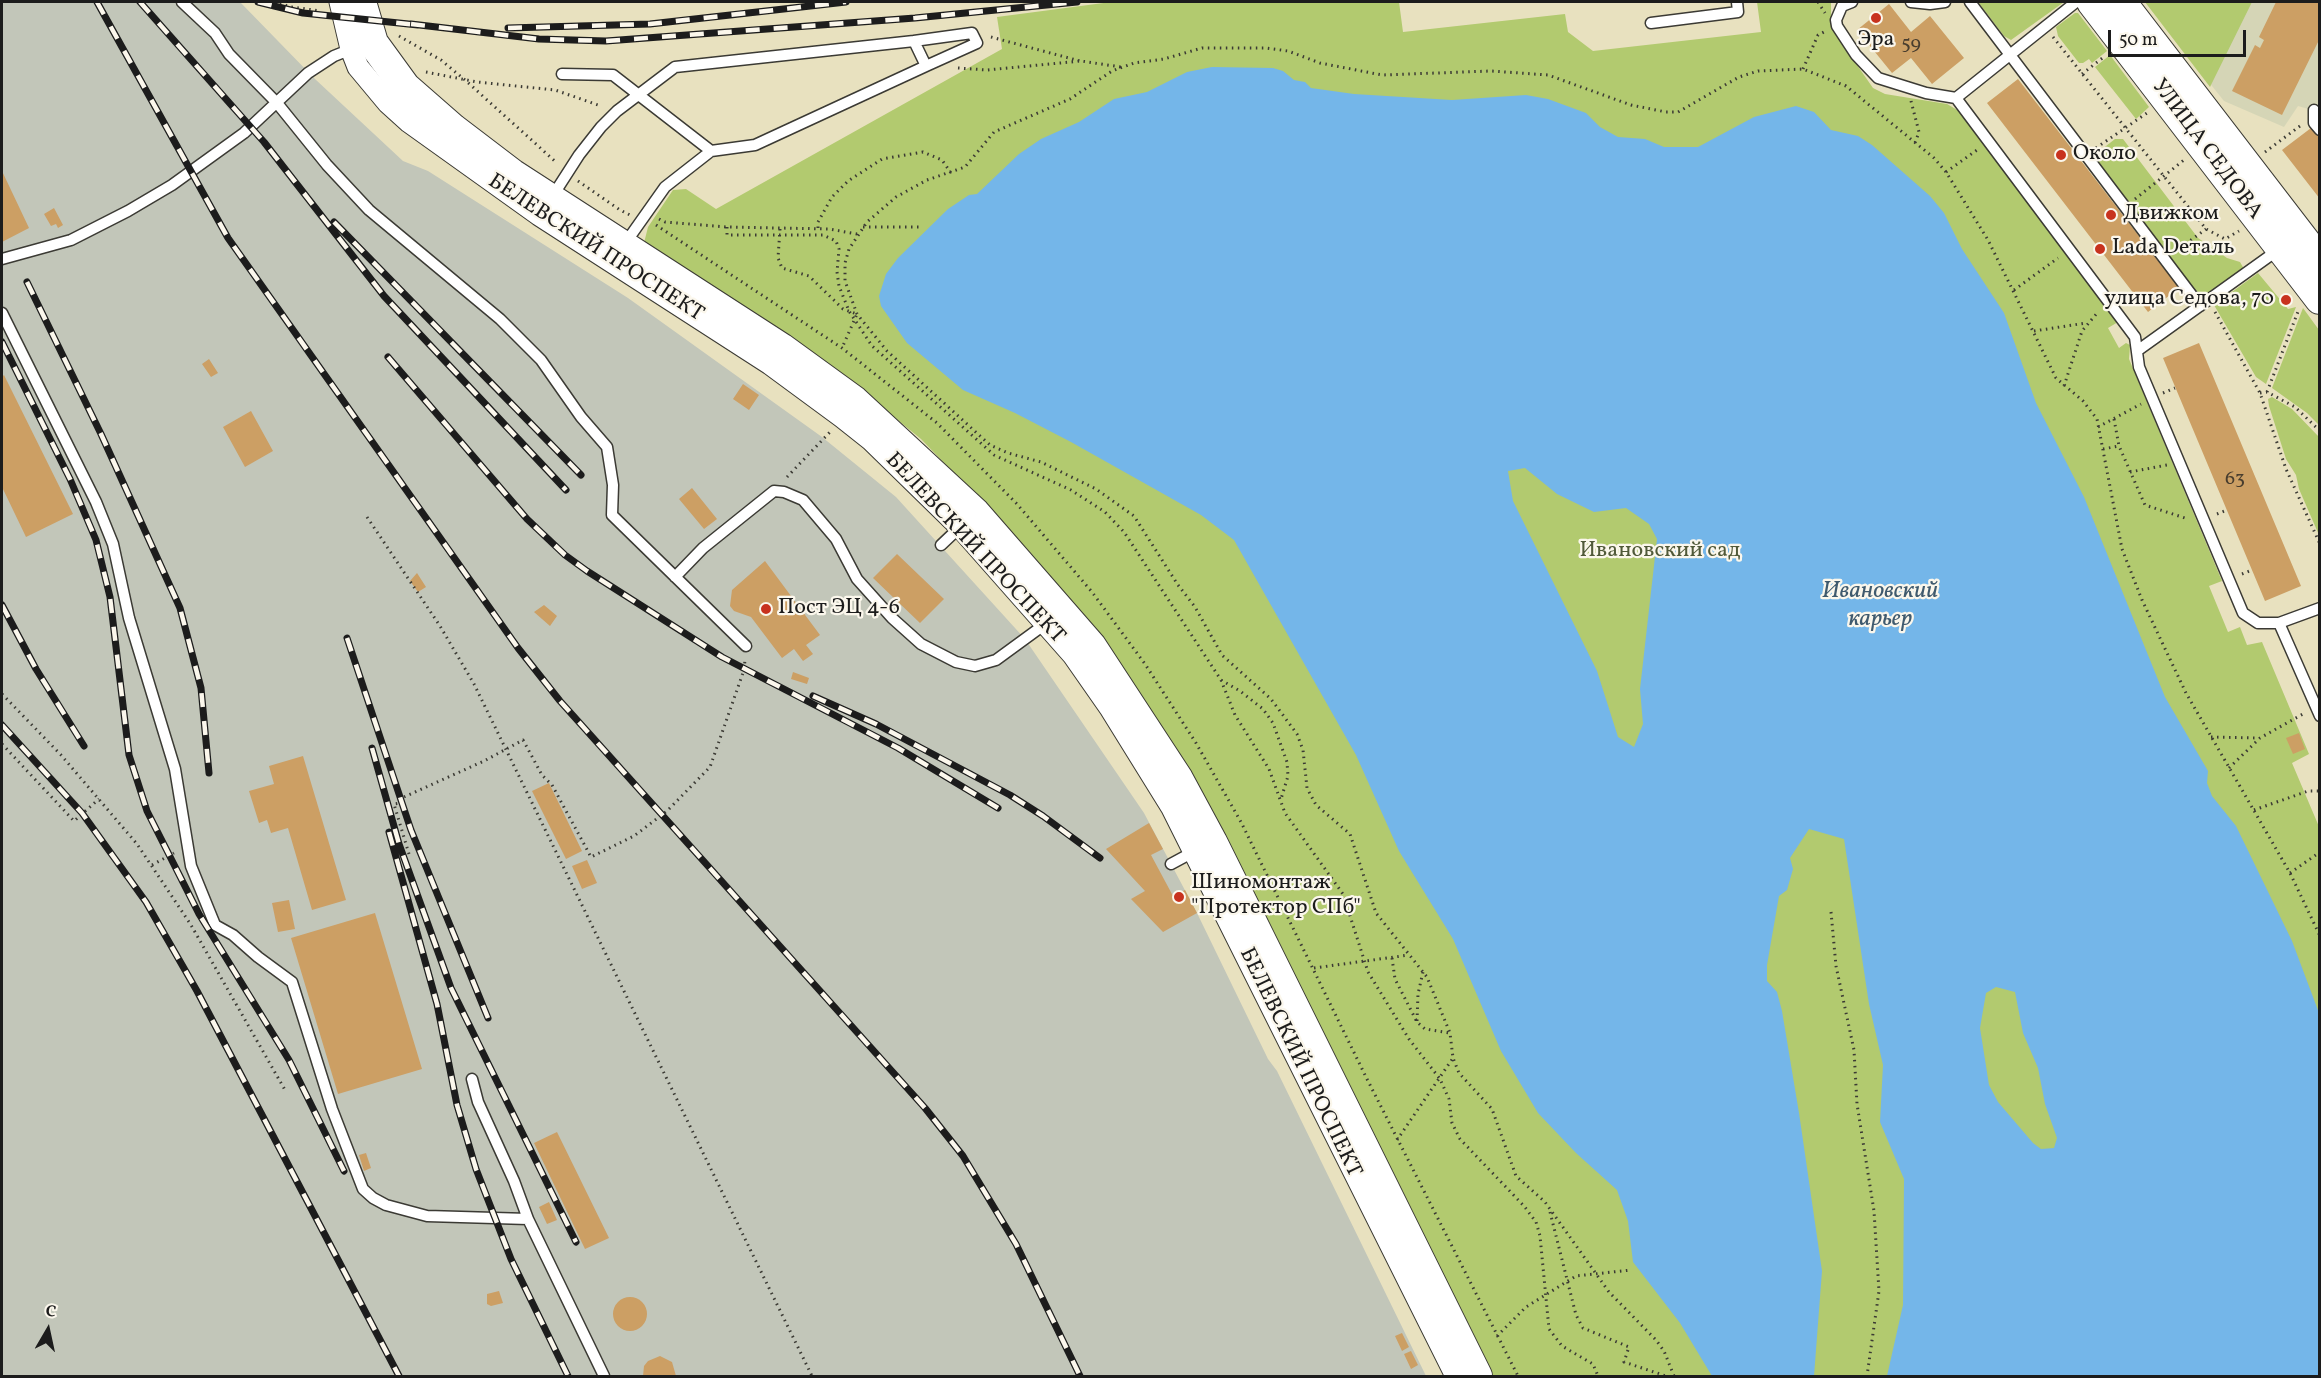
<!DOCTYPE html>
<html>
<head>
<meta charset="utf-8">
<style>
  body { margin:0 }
  #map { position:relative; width:2321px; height:1378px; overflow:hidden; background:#e8e1bf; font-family:Vollkorn,serif }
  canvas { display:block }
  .frame { position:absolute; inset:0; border:3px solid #1c1c1c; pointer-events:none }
  .north { position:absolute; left:18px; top:1300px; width:60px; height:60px; -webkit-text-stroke:4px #fbf7ec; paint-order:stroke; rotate:9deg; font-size:16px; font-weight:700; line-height:24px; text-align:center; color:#1c1c1c }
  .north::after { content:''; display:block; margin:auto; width:21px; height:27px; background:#1c1c1c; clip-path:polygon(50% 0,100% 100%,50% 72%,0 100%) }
  .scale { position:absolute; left:2108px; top:30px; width:138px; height:27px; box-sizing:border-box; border:3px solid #1c1c1c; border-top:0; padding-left:8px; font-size:18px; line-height:21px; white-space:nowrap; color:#1c1c1c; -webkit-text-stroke:4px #fbf7ec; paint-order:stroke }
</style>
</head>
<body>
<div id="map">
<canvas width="2321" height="1378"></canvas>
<div class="frame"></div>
<div class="north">С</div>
<div class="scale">50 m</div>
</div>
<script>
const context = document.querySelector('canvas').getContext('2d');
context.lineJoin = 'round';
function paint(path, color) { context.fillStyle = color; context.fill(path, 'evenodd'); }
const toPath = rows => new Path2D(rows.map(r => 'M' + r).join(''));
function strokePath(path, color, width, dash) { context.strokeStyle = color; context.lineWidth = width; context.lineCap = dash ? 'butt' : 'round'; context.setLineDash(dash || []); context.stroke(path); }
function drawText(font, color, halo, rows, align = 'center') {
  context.font = font + ' Vollkorn,serif'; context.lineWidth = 4.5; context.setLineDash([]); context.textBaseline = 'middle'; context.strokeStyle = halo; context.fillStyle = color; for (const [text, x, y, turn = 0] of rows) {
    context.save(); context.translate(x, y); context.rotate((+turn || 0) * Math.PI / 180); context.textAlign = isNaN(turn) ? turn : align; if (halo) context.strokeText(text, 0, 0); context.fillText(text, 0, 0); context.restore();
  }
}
paint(toPath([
  [2145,2,2319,2,2319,112,2298,106,2284,127,2224,101]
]), '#d5d5b6');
paint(toPath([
  [2,2,240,2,315,79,403,161,428,171,628,298,822,437,896,497,1025,639,1144,813,1197,913,1268,1059,1277,1071,1426,1376,2,1376]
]), '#c2c6b9');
paint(toPath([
  [1111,2,1399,2,1403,32,1565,14,1568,32,1593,51,1761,32,1757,2,1831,2,1831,21,1834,32,1873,88,1885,94,1947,104,1959,111,2118,322,2108,328,2119,348,2126,343,2130,345,2129,359,2222,581,2209,586,2228,632,2240,627,2247,645,2262,642,2309,754,2292,763,2320,829,2319,1376,1493,1376,1197,785,1108,644,1029,551,921,439,820,357,644,243,648,227,673,190,686,189,716,209,1002,49,997,17],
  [1978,2,2064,2,2011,40,2004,36],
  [2145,2,2252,2,2210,87],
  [2075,13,2078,13,2107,51,2092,63,2089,59,2083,63,2079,63,2058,36,2056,27],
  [2110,55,2149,107,2136,119,2095,67],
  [2115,139,2123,139,2198,238,2227,258,2240,262,2244,269,2201,300,2092,157],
  [2258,273,2288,309,2296,307,2266,384,2256,377,2214,305],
  [2303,308,2319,330,2319,425,2307,413,2272,388],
  [2272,397,2292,409,2319,437,2319,535,2299,489,2296,475,2286,459,2269,406,2268,399]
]), '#b2ca6f');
paint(toPath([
  [1212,67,1273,68,1283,71,1294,80,1305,82,1311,88,1354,94,1452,100,1526,95,1548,99,1586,113,1600,127,1618,137,1645,139,1664,147,1698,147,1754,117,1796,106,1814,112,1831,130,1858,136,1872,145,1930,196,1944,213,1962,249,2004,313,2036,403,2084,497,2165,697,2208,771,2207,783,2212,796,2236,826,2292,941,2319,1013,2319,1376,1887,1376,1903,1305,1904,1179,1880,1122,1883,1065,1869,1004,1844,839,1809,829,1790,858,1793,869,1787,890,1779,896,1767,965,1767,981,1777,992,1782,1011,1799,1113,1822,1271,1814,1376,1712,1376,1680,1323,1633,1262,1628,1221,1617,1190,1576,1153,1538,1113,1501,1051,1453,939,1399,851,1356,755,1234,540,1201,515,1071,442,1015,413,963,390,907,343,881,306,879,296,886,274,898,258,948,209,969,195,977,194,1019,154,1041,139,1079,122,1114,99,1147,92,1187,72],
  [1525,468,1557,494,1594,512,1626,508,1649,524,1657,539,1640,689,1643,724,1634,747,1618,737,1597,671,1513,501,1508,471],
  [1996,987,2015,992,2023,1033,2038,1068,2045,1104,2057,1138,2054,1148,2041,1149,2033,1143,1998,1102,1989,1085,1980,1028,1986,993]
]), '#74b6e9');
paint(toPath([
  [2276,2,2320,2,2320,38,2282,115,2232,91,2255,45,2260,48,2264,40,2259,37],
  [1889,4,1911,32,1930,16,1964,58,1932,84,1911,58,1892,73,1857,30],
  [2018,79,2179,288,2148,312,1987,103],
  [2311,128,2320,138,2320,199,2282,150],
  [2,171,29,228,2,242],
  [54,208,63,225,58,228,56,224,51,226,44,214],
  [2199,343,2301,586,2265,601,2163,358],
  [209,359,218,373,211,377,202,364],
  [4,375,73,514,26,537,2,487,2,377],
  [743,384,759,395,749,410,733,399],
  [251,411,273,451,245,467,223,427],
  [692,488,717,519,704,529,679,499],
  [897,554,944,599,920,623,873,578],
  [765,561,820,635,806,645,813,654,803,661,794,649,782,658,751,617,734,611,730,606,732,590],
  [417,573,426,587,418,592,410,581],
  [544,605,557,616,550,626,534,612],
  [793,672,809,678,807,684,791,679],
  [2299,733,2305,749,2293,754,2286,738],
  [303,756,346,900,312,910,288,828,271,833,267,820,259,823,249,791,274,784,269,766],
  [549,783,582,851,566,859,532,791],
  [1149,823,1163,849,1151,855,1173,896,1185,890,1197,913,1163,932,1131,899,1145,891,1106,849],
  [587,860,597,883,582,889,572,866],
  [289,900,295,929,278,932,272,903],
  [375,913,422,1069,338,1094,291,938],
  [557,1132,609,1238,585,1249,534,1143],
  [366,1153,371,1168,364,1171,359,1155],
  [549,1202,557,1220,547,1224,539,1207],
  [499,1291,503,1303,491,1306,487,1304,487,1294],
  '613 1314a17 17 0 1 1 34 0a17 17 0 1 1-34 0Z',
  [1402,1333,1409,1347,1402,1351,1395,1336],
  [1411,1351,1418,1365,1411,1369,1404,1354],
  [660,1356,672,1362,676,1376,643,1376,644,1366,648,1361]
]), '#cc9f64');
const lane = toPath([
  [182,2,215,33,229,54,277,103,327,165,369,210,500,319,541,360,581,417,607,447,613,485,612,515,746,646],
  [1852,2,1842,6,1836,20,1837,26,1856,55,1878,78,1926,93,1956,98,2135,337,2139,367,2243,613,2258,623,2279,623,2320,716],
  [1911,2,1930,4,1945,2],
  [1970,2,2200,306],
  [1651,23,1738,12,1737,2],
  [914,41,972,33,977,43,926,66],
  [562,74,613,75,711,151],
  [1956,98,2076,2],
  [2314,110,2314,123,2320,130],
  [552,197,579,155,601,127,617,111,675,67,914,41,926,66,755,145,711,151,665,187,624,245],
  [2,259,71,240,128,211,172,185,244,133,308,73,334,56,354,48],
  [2,313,96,502,113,544,129,618,175,769,191,866,215,925,233,935,258,957,292,982,332,1109,363,1189,373,1198,386,1205,427,1216,528,1219,604,1376],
  [2137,351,2278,250],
  [941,545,961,526],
  [675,577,703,548,774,491,784,492,803,500,836,539,857,579,892,618,921,644,956,662,975,666,996,660,1048,622],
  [2279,623,2320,608],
  [1171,864,1197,850],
  [472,1079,478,1102,514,1181,528,1219]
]);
const street = toPath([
  [340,2,351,49,358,67,388,103,409,122,539,215,770,364,842,417,871,440,960,527,1073,655,1110,708,1172,808,1456,1376]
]);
const secondary = toPath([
  [361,2,373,43,405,87,453,129,512,174,781,348,854,401,975,513,1091,646,1178,779,1212,842,1477,1376],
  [2092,2,2320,299],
  [2121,2,2320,261]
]);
strokePath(lane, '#3b3a34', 13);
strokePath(street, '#3b3a34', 23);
strokePath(secondary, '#3b3a34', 32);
strokePath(toPath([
  [274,2,292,7,321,11],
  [1818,2,1825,13],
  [399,36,441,60,465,80,557,163],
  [991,37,1080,61],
  [2053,37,2206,229,2225,239,2239,231],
  [2319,39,2320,39],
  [958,68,987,70,1081,61,1121,67],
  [1803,69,1818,35,1824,32],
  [426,72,477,82,555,90,601,106],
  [2082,74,2105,56],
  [1911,101,1919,132,1915,143],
  [2096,148,2147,113],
  [2265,152,2300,126],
  [1946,172,1977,150],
  [578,181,620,210,630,215],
  [2135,199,2184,160],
  [659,219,665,222,727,227,829,229,857,234],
  [656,225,842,348,937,423,1017,504,1092,592,1145,664,1196,743,1241,822,1367,1079,1518,1376],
  [727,227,727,235,823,235,836,241,839,249,837,272,839,286,849,311,872,346,994,455,1071,490,1105,512,1124,532,1221,680,1235,715,1269,769,1285,813,1343,894,1368,972,1409,1039,1440,1079,1449,1099,1452,1123,1460,1139,1524,1206,1536,1222,1540,1236,1549,1329,1562,1346,1593,1364,1598,1376],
  [863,227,919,227],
  [818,228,818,222,832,197,848,181,882,159,923,152,942,160,951,173],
  [780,229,778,258,782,268,809,276,843,309,857,314,842,348],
  [2176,251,2206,229],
  [2014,290,2058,258],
  [2215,312,2260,393,2286,469,2320,544],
  [2034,331,2086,323],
  [2064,386,2082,331,2098,312],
  [2267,392,2299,309],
  [2163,393,2175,388],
  [2260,393,2267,392,2295,407,2320,431],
  [2114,419,2119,446,2145,505,2188,519],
  [2098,427,2141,404],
  [2103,449,2119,446],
  [2130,472,2167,465],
  [787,477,830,432],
  [2217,514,2227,510],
  [367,517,440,626,474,684,812,1376],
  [2242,574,2252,570],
  [1221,680,1240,691,1263,709,1273,723,1287,762,1288,776,1281,799],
  [2,694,61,755,137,844,191,925,285,1090],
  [2211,737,2259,738],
  [2,744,74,821,99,799],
  [2229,768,2260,738,2303,714],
  [2254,810,2308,791,2320,791],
  [409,854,394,804,401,803,404,797,484,761,523,740,542,775,552,785,591,857,634,836,667,811,710,767,744,670,745,660],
  [152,865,174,853],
  [2290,873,2320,852],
  [1831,912,1836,966,1854,1050,1857,1104,1874,1211,1879,1291,1867,1376],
  [1392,958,1395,979,1417,1022,1425,1029,1450,1033],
  [1314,968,1409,955],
  [1417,1021,1418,994,1423,972],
  [1397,1140,1453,1058],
  [1550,1212,1576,1315,1583,1328,1629,1347,1624,1362,1666,1376],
  [1497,1336,1526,1307,1576,1276,1631,1270],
  [1674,1376,1664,1351,1656,1340,1609,1292,1545,1202,1516,1176,1492,1109,1459,1073,1453,1058,1450,1033,1427,977,1376,913,1350,834,1316,805,1307,788,1303,750,1297,734,1271,699,1222,655,1195,607,1178,585,1134,516,1096,489,1041,462,1008,453,990,445,887,351,857,314,845,281,845,263,849,249,867,222,896,197,927,180,965,167,994,132,1070,99,1112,71,1134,63,1164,59,1202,48,1266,48,1288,51,1320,63,1382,75,1491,71,1548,75,1631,105,1666,112,1678,112,1739,77,1758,71,1803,69,1846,86,1934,158,1946,172,1988,240,2056,378,2083,401,2097,419,2122,549,2142,600,2186,693,2290,873,2320,936]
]), '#3b3a34', 3, [1.5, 4.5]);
strokePath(lane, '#fff', 10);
strokePath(street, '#fff', 21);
strokePath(secondary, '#fff', 30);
const rail = toPath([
  [97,2,228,238,518,648,560,701,925,1108,963,1156,1016,1244,1080,1376],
  [140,2,264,142,384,296,566,490],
  [258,2,303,13,418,25],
  [411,24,539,39,606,41,915,18,1077,2],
  [508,28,650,24,846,2],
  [334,222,581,475],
  [27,282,101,434,180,608,201,688,209,773],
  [2,342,70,479,96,540,110,597,129,755,147,811,199,914,289,1060,344,1171],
  [388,357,527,519,565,555,587,571,722,657,898,748,998,808],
  [2,605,36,669,84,746],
  [347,638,411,830,488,1018],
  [813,696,876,724,1010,795,1043,816,1100,858],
  [2,725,82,813,146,902,197,991,399,1376],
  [372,748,399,844,451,988,576,1242],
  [389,832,437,1004,457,1105,476,1169,511,1259,568,1376]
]);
strokePath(rail, '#1c1c1c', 7);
strokePath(rail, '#fbf7ec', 4.5, [14]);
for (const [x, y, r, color] of [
  [1876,18,6,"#c8321e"],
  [2061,155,6,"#c8321e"],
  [2111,215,6,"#c8321e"],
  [2100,249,6,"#c8321e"],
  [2286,300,6,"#c8321e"],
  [766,609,6,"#c8321e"],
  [1179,897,6,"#c8321e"]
]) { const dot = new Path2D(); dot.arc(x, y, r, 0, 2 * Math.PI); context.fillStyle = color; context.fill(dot); strokePath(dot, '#fbf7ec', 2); }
drawText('20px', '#483d2e', null, [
  ["59",1911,45],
  ["63",2235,480]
]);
drawText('22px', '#1c1c1c', '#fbf7ec', [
  ["Эра",1876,41,"center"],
  ["Около",2073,155],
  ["Движком",2123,215],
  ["Lada Dеталь",2112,249],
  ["улица Седова, 70",2274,300,"right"],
  ["Пост ЭЦ 4-6",778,609],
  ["Шиномонтаж",1191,884],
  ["\"Протектор СПб\"",1191,909]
], 'left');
drawText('22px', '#1c1c1c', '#fbf7ec', [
  ["УЛИЦА СЕДОВА",2206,150,53],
  ["БЕЛЕВСКИЙ ПРОСПЕКТ",595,249,33],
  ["БЕЛЕВСКИЙ ПРОСПЕКТ",974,549,47],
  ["БЕЛЕВСКИЙ ПРОСПЕКТ",1299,1063,64]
]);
drawText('22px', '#505939', '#fbf7ec', [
  ["Ивановский сад",1660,552]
]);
drawText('italic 24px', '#3f5a6e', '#fbf7ec', [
  ["Ивановский",1880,593],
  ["карьер",1880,621]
]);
</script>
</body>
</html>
